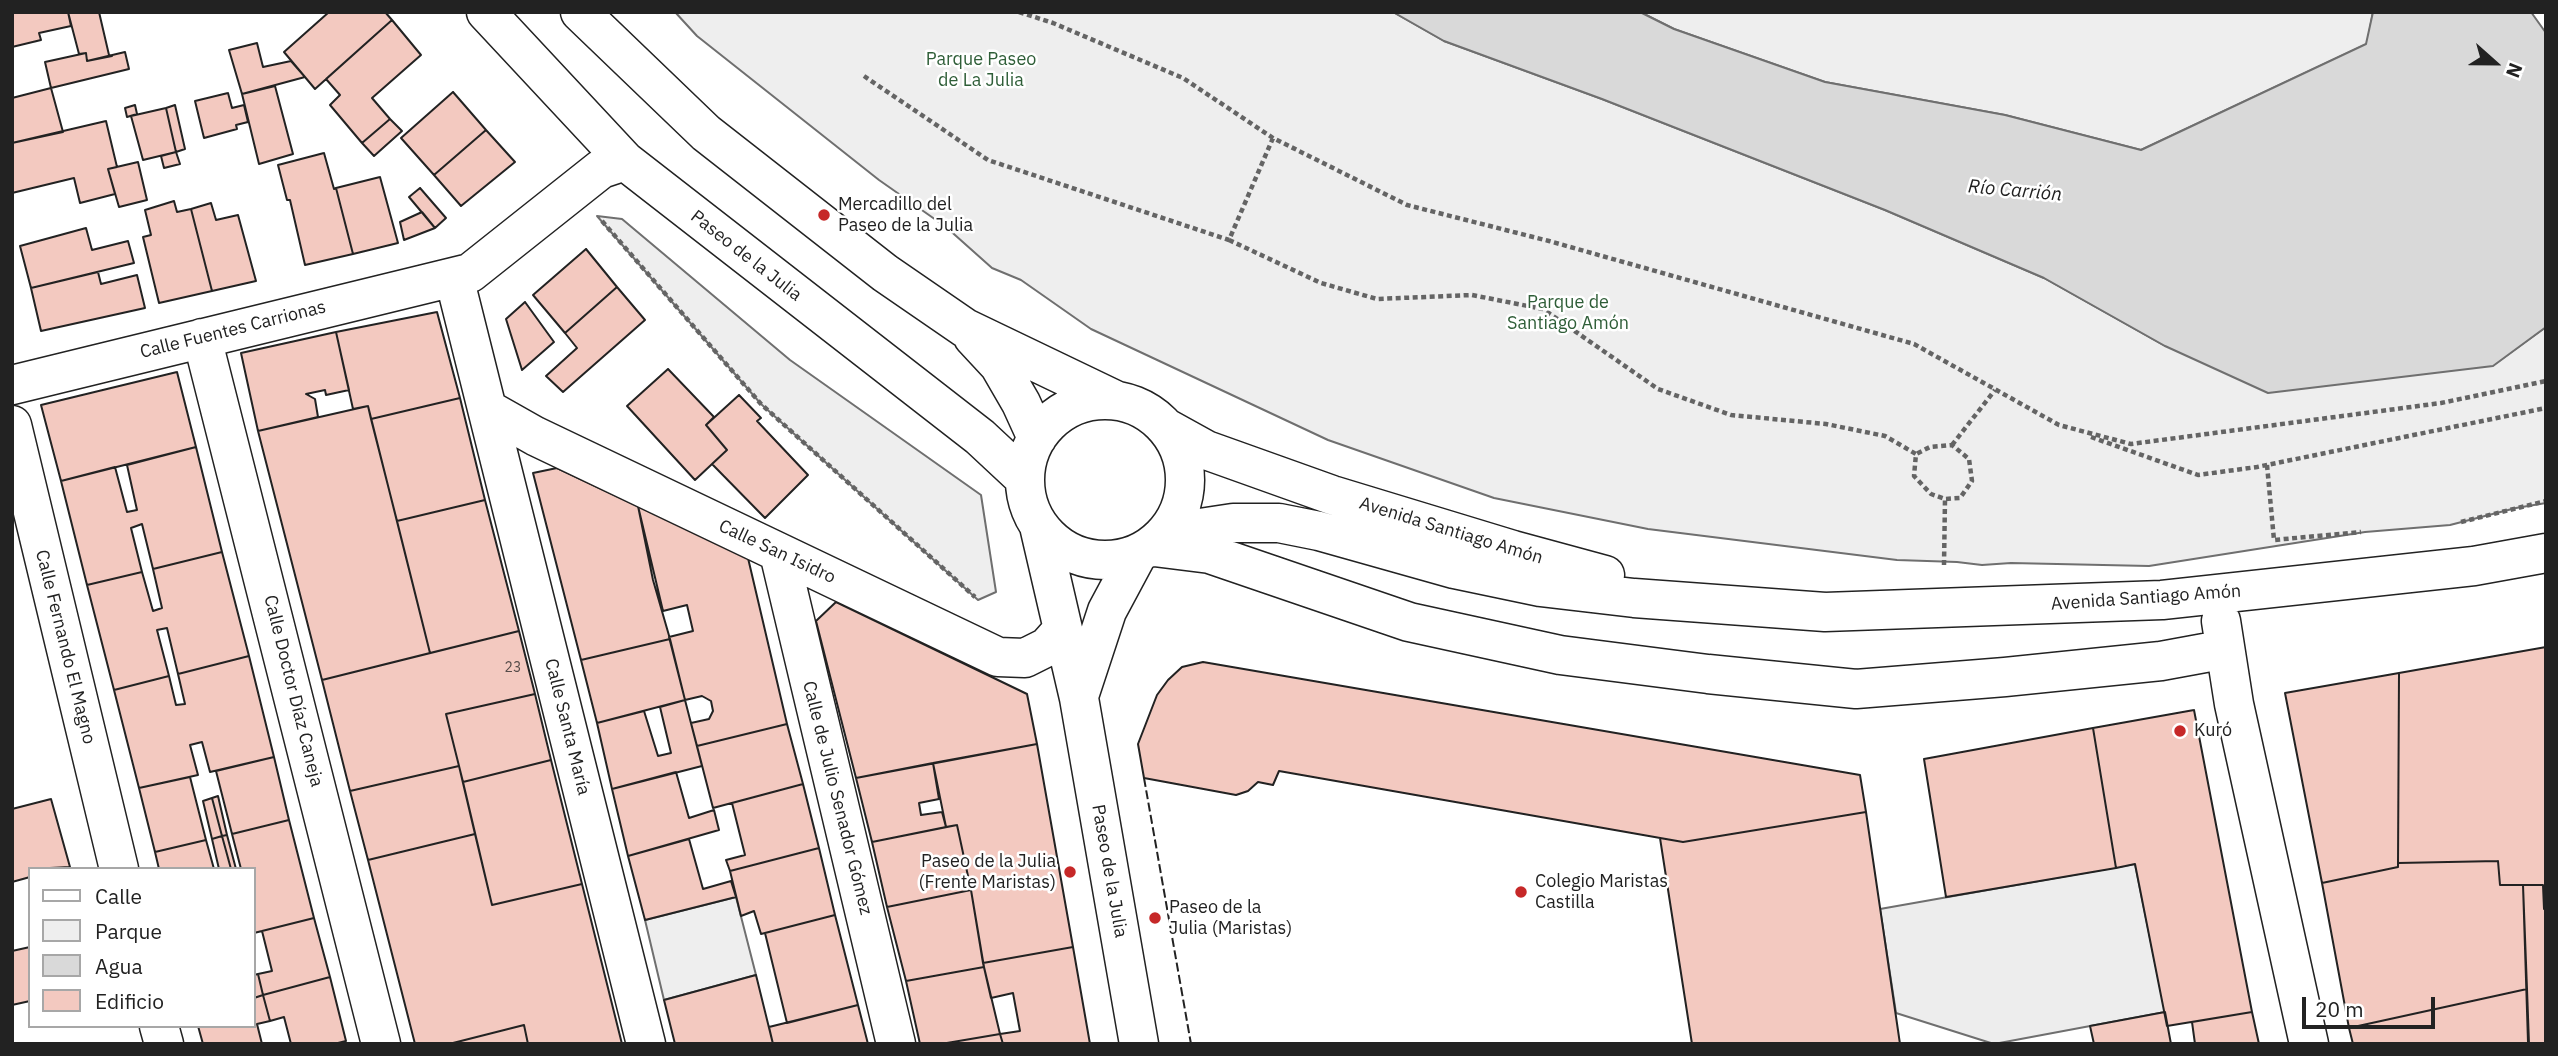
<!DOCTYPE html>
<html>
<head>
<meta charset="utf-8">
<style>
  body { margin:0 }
  #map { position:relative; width:2558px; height:1056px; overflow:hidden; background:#fff; font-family:"IBM Plex Sans",sans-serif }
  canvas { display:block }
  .frame { position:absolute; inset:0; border:14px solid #222; pointer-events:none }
  .legend { position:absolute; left:28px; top:867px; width:228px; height:161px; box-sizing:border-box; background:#fff; border:2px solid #a7a7a7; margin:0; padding:9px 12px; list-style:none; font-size:21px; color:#222 }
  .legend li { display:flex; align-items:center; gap:14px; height:35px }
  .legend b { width:35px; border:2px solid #a7a7a7 }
  .north { position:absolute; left:2460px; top:28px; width:70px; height:70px; -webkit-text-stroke:5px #fff; paint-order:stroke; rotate:111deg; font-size:19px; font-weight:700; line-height:28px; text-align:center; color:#222 }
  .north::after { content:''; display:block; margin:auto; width:24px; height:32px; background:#222; clip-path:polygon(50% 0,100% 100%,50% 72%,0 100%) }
  .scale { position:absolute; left:2302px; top:997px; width:133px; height:32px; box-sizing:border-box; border:4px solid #222; border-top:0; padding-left:9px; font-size:21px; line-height:24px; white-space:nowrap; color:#222; -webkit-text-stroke:5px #fff; paint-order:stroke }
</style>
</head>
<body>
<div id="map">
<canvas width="2558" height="1056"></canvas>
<div class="frame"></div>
<ul class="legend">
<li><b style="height:9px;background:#fff"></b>Calle</li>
<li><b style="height:19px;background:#eee"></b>Parque</li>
<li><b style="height:19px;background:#d9d9d9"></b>Agua</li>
<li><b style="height:19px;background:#f3c9c0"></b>Edificio</li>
</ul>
<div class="north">N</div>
<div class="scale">20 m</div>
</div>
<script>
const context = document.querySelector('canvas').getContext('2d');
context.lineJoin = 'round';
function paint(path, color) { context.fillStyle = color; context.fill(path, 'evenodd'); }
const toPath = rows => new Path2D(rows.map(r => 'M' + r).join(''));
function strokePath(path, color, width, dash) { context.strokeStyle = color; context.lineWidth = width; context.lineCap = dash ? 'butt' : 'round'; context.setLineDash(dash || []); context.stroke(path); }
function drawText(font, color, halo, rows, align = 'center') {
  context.font = font + ' "IBM Plex Sans",sans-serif'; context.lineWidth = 5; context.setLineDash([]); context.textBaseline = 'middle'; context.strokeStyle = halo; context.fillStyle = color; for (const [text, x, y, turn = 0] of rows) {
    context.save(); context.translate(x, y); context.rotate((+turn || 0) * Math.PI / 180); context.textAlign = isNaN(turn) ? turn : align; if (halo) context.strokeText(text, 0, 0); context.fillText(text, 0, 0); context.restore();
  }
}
const green = toPath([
  [675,12,1393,12,1444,41,1602,99,1885,210,2044,278,2165,346,2492,366,2546,327,2546,503,2516,508,2450,525,2365,532,2149,566,2011,563,1982,565,1957,562,1897,560,1648,529,1494,498,1328,440,1091,329,1021,280,992,268,946,227,879,180,697,36,675,12],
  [1640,12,2373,12,2367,44,2141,150,2005,115,1825,82,1674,29,1640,12],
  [597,216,622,219,790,360,981,495,996,592,978,600,761,404,597,216],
  [736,897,756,975,664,1000,645,920,736,897]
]);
paint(green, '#eee');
strokePath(green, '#6f6f6f', 2);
const parking = toPath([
  [2135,864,2165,1012,1994,1044,1896,1013,1880,909,2135,864]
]);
paint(parking, '#ededed');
strokePath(parking, '#6f6f6f', 2);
const water = toPath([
  [1393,12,1640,12,1674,29,1825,82,2005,115,2141,150,2366,44,2373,12,2531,12,2546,33,2546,327,2493,366,2268,393,2165,346,2044,278,1885,210,1602,99,1444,41,1393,12]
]);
paint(water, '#d9d9d9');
strokePath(water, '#6f6f6f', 2);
const building = toPath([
  [12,12,68,12,71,26,39,33,41,40,12,47,12,12],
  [68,12,99,12,109,55,112,56,87,61,86,53,79,54,68,12],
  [329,12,385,12,392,20,315,89,284,52,329,12],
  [392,20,421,55,372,98,390,119,362,143,330,105,340,95,326,79,392,20],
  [257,43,263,67,291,61,305,77,242,94,229,50,257,43],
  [125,52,129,69,51,88,45,62,86,53,87,61,125,52],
  [275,86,293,154,259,164,242,94,275,86],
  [51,88,63,132,12,143,12,98,51,88],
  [453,92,486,130,434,175,401,138,453,92],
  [228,93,232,108,244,105,248,122,236,125,237,129,204,138,195,101,228,93],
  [135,105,137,114,127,117,125,108,135,105],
  [175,105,185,149,176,152,166,108,175,105],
  [166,108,176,152,143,160,131,116,166,108],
  [390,119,402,131,374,156,362,143,390,119],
  [106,121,117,167,108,169,115,194,80,203,74,178,12,193,12,143,106,121],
  [486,130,515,162,461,206,434,175,486,130],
  [176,152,180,164,164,168,161,156,176,152],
  [324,153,334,189,336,188,353,254,305,265,290,200,287,200,278,165,324,153],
  [138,162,147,200,119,207,108,169,138,162],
  [380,177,398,243,353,254,336,188,380,177],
  [420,188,446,218,435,228,409,197,420,188],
  [174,201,177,212,191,209,212,291,159,303,143,237,151,235,145,210,174,201],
  [211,203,216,220,238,215,256,281,212,291,191,209,211,203],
  [422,212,435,228,404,240,400,222,422,212],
  [86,228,92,250,128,241,134,263,31,288,20,246,86,228],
  [586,249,617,287,565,333,533,295,586,249],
  [98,272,101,284,137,275,145,308,41,331,31,288,98,272],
  [617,287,645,320,563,392,546,376,577,348,565,333,617,287],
  [525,302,554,342,522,370,506,319,525,302],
  [437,312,460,398,371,419,368,406,353,409,336,332,437,312],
  [336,332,349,390,326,395,325,390,306,394,315,399,318,417,258,431,241,353,336,332],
  [668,369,714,417,706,425,727,450,695,480,627,406,668,369],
  [177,372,196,447,61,481,41,405,177,372],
  [739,395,761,418,757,421,808,475,765,518,712,464,727,450,706,425,739,395],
  [460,398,485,500,397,521,371,419,460,398],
  [368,406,430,653,322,680,258,431,368,406],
  [196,447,222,552,153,569,142,524,131,528,142,572,87,585,61,481,115,467,127,512,137,510,127,465,196,447],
  [557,468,638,506,653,580,670,639,581,660,533,473,557,468],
  [485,500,519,631,430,653,397,521,485,500],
  [638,506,748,558,787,724,697,746,691,723,709,719,713,711,711,701,702,696,685,700,669,637,693,631,687,605,663,611,638,506],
  [222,552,249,656,178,674,167,628,157,630,169,676,114,690,87,585,142,572,153,611,162,608,153,569,222,552],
  [836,602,1027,694,1037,744,856,778,816,621,836,602],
  [519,631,535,694,446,714,459,766,350,791,322,680,519,631],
  [670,639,685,700,597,723,581,660,670,639],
  [2546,647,2546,909,2544,909,2543,885,2500,885,2498,861,2398,863,2399,673,2546,647],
  [249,656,274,757,210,772,202,742,190,745,198,775,139,788,114,690,169,676,176,705,185,704,178,674,249,656],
  [1203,662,1860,775,1866,812,1683,842,1279,771,1273,785,1258,782,1248,791,1236,795,1144,778,1138,744,1157,695,1168,680,1182,667,1203,662],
  [2399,673,2398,867,2322,883,2285,693,2399,673],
  [535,694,551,760,463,782,446,714,535,694],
  [685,700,702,766,612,789,597,723,644,711,658,756,671,753,660,707,685,700],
  [2194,710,2252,1012,2167,1026,2135,864,2116,868,2093,728,2194,710],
  [787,724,803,784,713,808,697,746,787,724],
  [2093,728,2116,868,1946,897,1924,759,2093,728],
  [1037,744,1073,947,983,963,971,890,957,825,946,827,933,763,1037,744],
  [274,757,289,820,232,834,216,771,274,757],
  [551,760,582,884,492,905,463,782,551,760],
  [933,763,939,799,919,803,921,815,942,812,946,827,872,842,856,778,933,763],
  [459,766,475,834,368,860,350,791,459,766],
  [676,772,689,818,714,810,719,830,628,856,612,789,676,772],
  [190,777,206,840,155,852,139,788,190,777],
  [803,784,819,848,730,871,726,860,745,855,732,803,803,784],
  [218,796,227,835,222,836,212,798,218,796],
  [212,798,222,836,212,839,203,801,212,798],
  [51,799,70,867,30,869,30,877,12,882,12,809,51,799],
  [1866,812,1900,1044,1692,1044,1660,838,1683,842,1866,812],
  [289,820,314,918,254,933,254,869,241,869,232,834,289,820],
  [957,825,971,890,887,907,872,842,957,825],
  [475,834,492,905,582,884,622,1044,528,1044,524,1025,449,1044,415,1044,368,860,475,834],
  [227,835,236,869,231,869,222,836,227,835],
  [222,836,231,869,219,869,212,839,222,836],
  [689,839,703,889,731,881,736,897,645,920,628,856,689,839],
  [206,840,214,869,159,869,155,852,206,840],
  [819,848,835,915,761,934,754,911,741,916,730,871,819,848],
  [2498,861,2500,885,2523,885,2527,989,2349,1028,2322,883,2398,867,2398,863,2498,861],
  [2523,885,2543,885,2544,909,2546,909,2546,1044,2529,1044,2528,1042,2523,885],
  [971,890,984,967,906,981,887,907,971,890],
  [835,915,858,1005,787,1023,765,933,835,915],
  [314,918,330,977,263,995,258,974,272,971,262,931,314,918],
  [30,947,30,1001,12,1005,12,951,30,947],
  [1073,947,1090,1044,1003,1044,1000,1034,1020,1031,1013,993,991,998,983,963,1073,947],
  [984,967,1000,1034,941,1044,920,1044,906,981,984,967],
  [258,974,263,995,254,998,254,975,258,974],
  [756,975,773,1044,675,1044,664,1000,756,975],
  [330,977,346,1041,334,1044,291,1044,284,1017,270,1021,263,995,330,977],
  [2527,989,2529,1044,2353,1044,2349,1028,2527,989],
  [263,995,270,1021,257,1024,262,1044,203,1044,198,1026,254,1026,254,998,263,995],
  [858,1005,868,1044,773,1044,769,1027,858,1005],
  [2165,1012,2171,1044,2094,1044,2090,1026,2165,1012],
  [2252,1012,2259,1044,2195,1044,2192,1022,2252,1012],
  [524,1025,528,1044,449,1044,524,1025],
  [1000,1034,1003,1044,941,1044,1000,1034]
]);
paint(building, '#f3c9c0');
strokePath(building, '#222', 2);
const minor = toPath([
  [486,12,625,161,980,437,1025,479],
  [580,12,706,133,885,273,965,328,1115,400],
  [454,277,646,1044],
  [973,337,999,365,1021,403,1037,438],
  [202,338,381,1044],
  [12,385,470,273,601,169,625,161],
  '1025 480a80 80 0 1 1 160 0a80 80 0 1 1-160 0Z',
  [489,410,535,436,998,657,1025,658,1047,647,1063,629],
  [12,425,119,869],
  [1168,429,1206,450,1332,495,1513,550,1605,575],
  [1039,526,1079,698,1139,1044],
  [1167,533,1233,523,1279,523,1319,531,1454,569,1540,587,1634,598,1825,612,2162,600,2474,566,2546,553],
  [1154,547,1210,554,1409,622,1560,655,1708,674,1856,689,2005,677,2161,661,2210,652,2224,646],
  [779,553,896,1044],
  [2221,621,2234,704,2309,1044],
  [1079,696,1107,611,1137,555],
  [159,1026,164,1044]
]);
strokePath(minor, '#222', 41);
strokePath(toPath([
  [1019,12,1053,23,1183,78,1273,138,1407,205,1549,241,1914,344,2059,425,2131,444,2441,403,2546,381],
  [864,76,988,160,1229,240,1273,138],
  [602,221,761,404,975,597],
  [1229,240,1321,283,1377,299,1472,295,1543,309,1658,389,1731,415,1826,424,1885,436,1916,454,1914,476,1931,494,1945,499,1960,498,1972,481,1969,459,1952,445,1930,447,1916,454],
  [2091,437,2198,475,2257,467,2546,408],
  [1952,445,1995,390],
  [2267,465,2274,540,2361,532],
  [2461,522,2546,501],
  [1944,565,1945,499]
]), '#646464', 4.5, [5, 3.5]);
strokePath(minor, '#fff', 38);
strokePath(toPath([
  [1144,778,1191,1044]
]), '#222', 2, [9, 3.5]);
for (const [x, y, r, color] of [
  [824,215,7,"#c62828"],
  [2180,731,7,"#c62828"],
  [1070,872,7,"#c62828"],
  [1521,892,7,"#c62828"],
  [1155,918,7,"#c62828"]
]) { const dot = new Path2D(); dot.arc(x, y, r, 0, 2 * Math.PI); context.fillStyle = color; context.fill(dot); strokePath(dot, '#fff', 2.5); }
drawText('14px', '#564c4a', null, [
  ["23",513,668]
]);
drawText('18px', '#2f5e38', '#fff', [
  ["Parque Paseo",981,60],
  ["de La Julia",981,81],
  ["Parque de",1568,303],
  ["Santiago Amón",1568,324]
]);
drawText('18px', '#222', '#fff', [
  ["Mercadillo del",838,205],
  ["Paseo de la Julia",838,226],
  ["Kuró",2194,731],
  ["Paseo de la Julia",1056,862,"right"],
  ["(Frente Maristas)",1056,883,"right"],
  ["Colegio Maristas",1535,882],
  ["Castilla",1535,903],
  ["Paseo de la",1169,908],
  ["Julia (Maristas)",1169,929]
], 'left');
drawText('18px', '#222', '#fff', [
  ["Paseo de la Julia",746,256,38],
  ["Calle Fuentes Carrionas",233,330,-14],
  ["Avenida Santiago Amón",1451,531,17],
  ["Calle San Isidro",777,552,25],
  ["Avenida Santiago Amón",2146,598,-4],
  ["Calle Fernando El Magno",65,647,76],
  ["Calle Doctor Díaz Caneja",293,691,76],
  ["Calle Santa María",567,727,76],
  ["Calle de Julio Senador Gómez",837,798,76],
  ["Paseo de la Julia",1109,871,80]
]);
drawText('italic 19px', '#222', '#fff', [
  ["Río Carrión",2015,191,5]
]);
</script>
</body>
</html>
